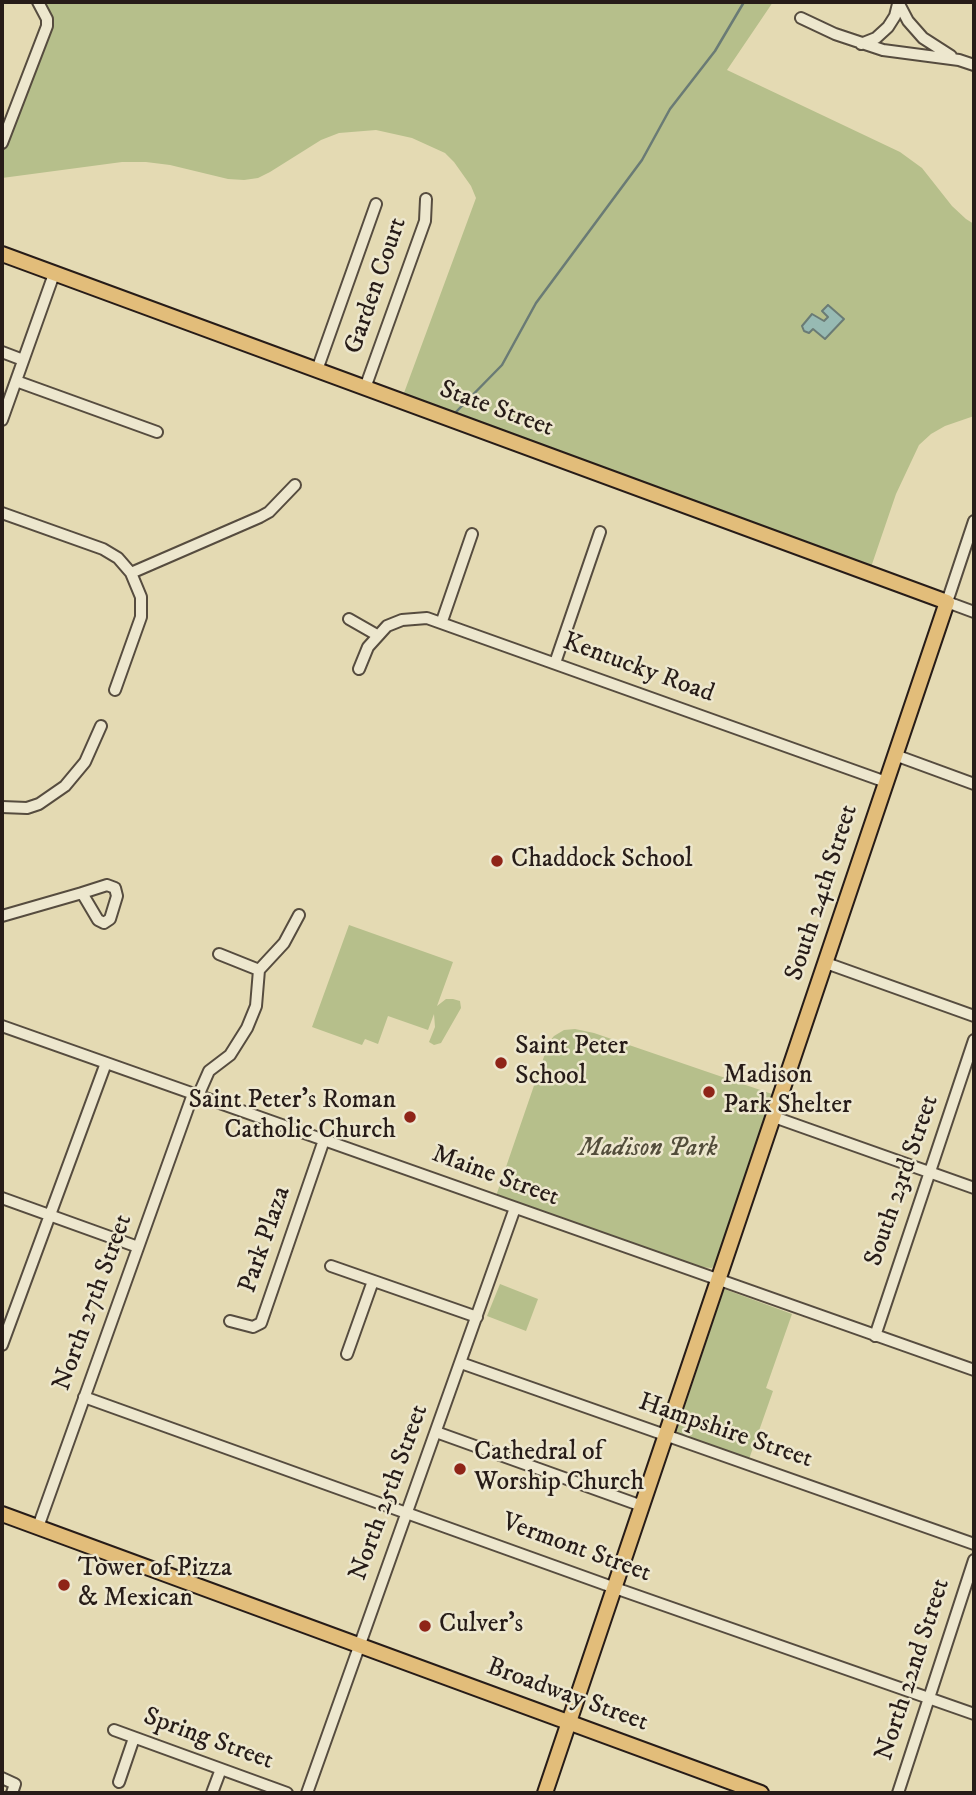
<!DOCTYPE html>
<html>
<head>
<meta charset="utf-8">
<style>
  body { margin:0 }
  #map { position:relative; width:976px; height:1795px; overflow:hidden; background:#e4dab3; font-family:"IM FELL DW Pica",serif }
  canvas { display:block }
  .frame { position:absolute; inset:0; border:4px solid #271c18; pointer-events:none }
</style>
</head>
<body>
<div id="map">
<canvas width="976" height="1795"></canvas>
<div class="frame"></div>
</div>
<script>
const context = document.querySelector('canvas').getContext('2d');
context.lineJoin = 'round';
function paint(path, color) { context.fillStyle = color; context.fill(path, 'evenodd'); }
const toPath = rows => new Path2D(rows.map(r => 'M' + r).join(''));
function strokePath(path, color, width, dash) { context.strokeStyle = color; context.lineWidth = width; context.lineCap = dash ? 'butt' : 'round'; context.setLineDash(dash || []); context.stroke(path); }
function drawText(font, color, halo, rows, align = 'center') {
  context.font = font + ' "IM FELL DW Pica",serif'; context.lineWidth = 5; context.setLineDash([]); context.textBaseline = 'middle'; context.strokeStyle = halo; context.fillStyle = color; for (const [text, x, y, turn = 0] of rows) {
    context.save(); context.translate(x, y); context.rotate((+turn || 0) * Math.PI / 180); context.textAlign = isNaN(turn) ? turn : align; if (halo) context.strokeText(text, 0, 0); context.fillText(text, 0, 0); context.restore();
  }
}
paint(toPath([
  [38,2,773,2,727,70,900,152,922,168,952,206,966,219,974,224,974,416,945,426,931,434,919,445,896,494,869,573,401,401,476,198,471,186,454,162,445,153,412,138,376,130,339,133,321,140,270,172,258,178,244,180,228,179,170,165,146,162,122,162,2,178,2,143,47,26],
  [349,925,453,962,437,1006,446,999,453,999,460,1001,461,1008,441,1043,434,1045,429,1042,435,1027,434,1014,428,1030,388,1016,378,1044,365,1039,362,1045,312,1027],
  [575,1029,594,1033,772,1094,716,1262,712,1268,700,1267,496,1196,549,1042,554,1036,564,1030],
  [500,1284,538,1299,526,1331,487,1316],
  [724,1289,792,1314,766,1388,773,1391,748,1462,675,1436]
]), '#b6bf8b');
const water = toPath([
  [828,305,844,319,825,339,813,329,809,333,804,331,802,326,812,314,824,321,828,317,822,311,828,305]
]);
paint(water, '#97bab3');
strokePath(water, '#6a7b75', 2);
strokePath(toPath([
  [454,414,502,365,536,303,642,160,670,109,715,51,744,2]
]), '#6a7b75', 2.5);
const minor = toPath([
  [898,2,908,21,923,38,951,56],
  [801,18,835,34,883,50,959,60,974,65],
  [861,44,876,38,888,27,895,16,898,4],
  [2,143,47,26,47,19,38,2],
  [2,352,23,360],
  [317,370,376,204],
  [16,381,157,432],
  [365,388,425,221,426,199],
  [2,420,54,274],
  [2,513,103,549,118,558,131,573,141,597,141,617,115,690],
  [974,521,947,602,974,612],
  [131,573,260,517,269,512,295,485],
  [349,619,377,635],
  [442,621,472,534],
  [555,663,600,532],
  [359,669,368,647,387,626,402,620,427,618,886,782],
  [895,755,974,784],
  [2,807,27,808,39,804,65,786,85,762,101,726],
  [107,885,115,888,117,896,110,919,104,923,98,920,82,893,107,885],
  [2,916,82,893],
  [219,954,259,970],
  [826,963,974,1016],
  [2,1026,974,1370],
  [198,1096,209,1071,230,1055,247,1028,256,1006,259,970,284,943,299,915],
  [774,1117,974,1188],
  [2,1198,138,1247],
  [331,1266,477,1317],
  [230,1321,253,1327,261,1323,324,1140],
  [875,1336,974,1040],
  [2,1345,106,1063],
  [347,1354,373,1281],
  [461,1363,974,1544],
  [84,1397,615,1588,974,1714],
  [436,1432,642,1506],
  [38,1527,193,1094],
  [114,1730,287,1793],
  [2,1778,15,1784,12,1793],
  [119,1782,134,1738],
  [212,1793,221,1769],
  [307,1793,515,1208],
  [898,1793,974,1560]
]);
const major = toPath([
  [2,254,947,602,545,1793],
  [2,1514,761,1793]
]);
strokePath(minor, '#564c3f', 14);
strokePath(major, '#271c18', 18);
strokePath(minor, '#ede7ce', 10);
strokePath(major, '#e2bd7a', 14);
for (const [x, y, r, color] of [
  [497,861,7,"#8f2418"],
  [501,1063,7,"#8f2418"],
  [709,1092,7,"#8f2418"],
  [410,1117,7,"#8f2418"],
  [460,1469,7,"#8f2418"],
  [64,1585,7,"#8f2418"],
  [425,1626,7,"#8f2418"]
]) { const dot = new Path2D(); dot.arc(x, y, r, 0, 2 * Math.PI); context.fillStyle = color; context.fill(dot); strokePath(dot, '#ede7ce', 2.5); }
drawText('26px', '#271c18', '#ede7ce', [
  ["Garden Court",377,286,-71],
  ["State Street",496,410,20],
  ["Kentucky Road",638,669,20],
  ["South 24th Street",823,893,-72],
  ["Maine Street",495,1177,20],
  ["South 23rd Street",903,1181,-71],
  ["Park Plaza",266,1240,-71],
  ["North 27th Street",94,1303,-70],
  ["Hampshire Street",725,1432,19],
  ["North 25th Street",390,1493,-70],
  ["Vermont Street",576,1549,20],
  ["North 22nd Street",914,1670,-72],
  ["Broadway Street",567,1696,20],
  ["Spring Street",208,1740,20]
]);
drawText('26px', '#271c18', '#ede7ce', [
  ["Chaddock School",511,861],
  ["Saint Peter",515,1048],
  ["School",515,1078],
  ["Madison",723,1077],
  ["Park Shelter",723,1107],
  ["Saint Peter's Roman",396,1102,"right"],
  ["Catholic Church",396,1132,"right"],
  ["Cathedral of",474,1454],
  ["Worship Church",474,1484],
  ["Tower of Pizza",78,1570],
  ["& Mexican",78,1600],
  ["Culver's",439,1626]
], 'left');
drawText('italic 26px', '#524d3a', '#ede7ce', [
  ["Madison Park",648,1150]
]);
</script>
</body>
</html>
